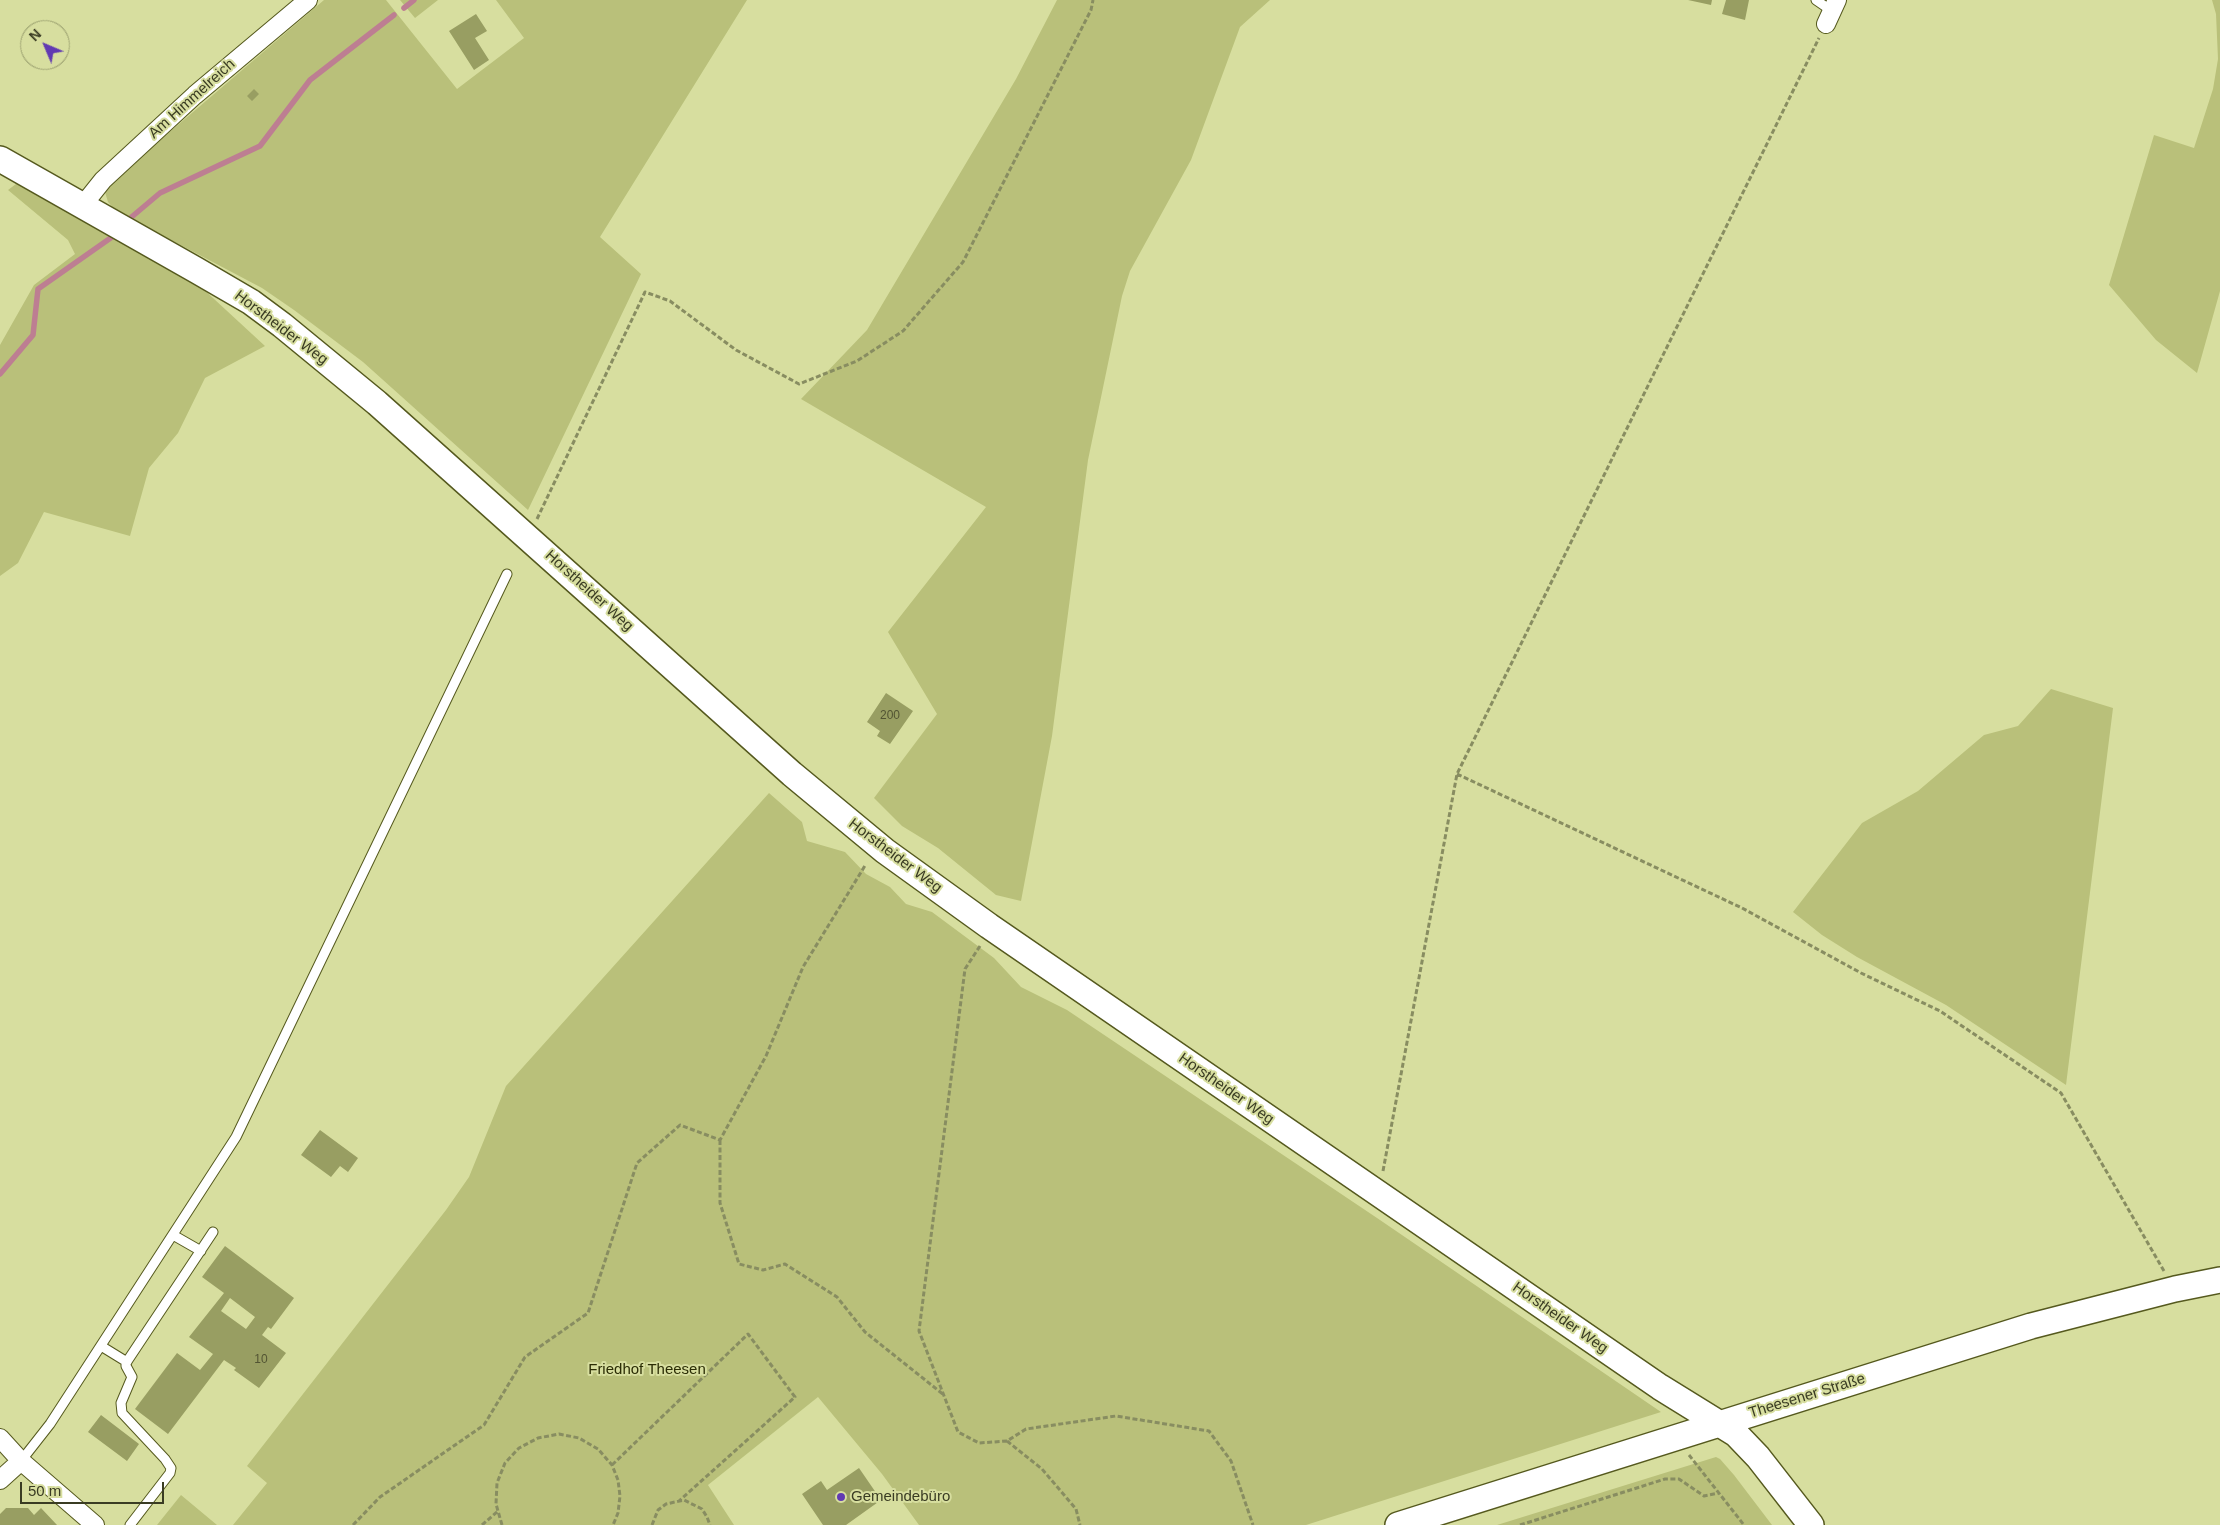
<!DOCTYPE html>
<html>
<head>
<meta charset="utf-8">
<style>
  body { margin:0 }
  #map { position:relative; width:2220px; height:1525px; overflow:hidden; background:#d7de9f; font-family:Arial,sans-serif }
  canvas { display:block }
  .north { position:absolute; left:20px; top:20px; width:50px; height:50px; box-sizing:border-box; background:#d7de9f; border:1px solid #989d6d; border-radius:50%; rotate:315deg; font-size:14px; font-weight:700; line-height:20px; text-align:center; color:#3a3c23 }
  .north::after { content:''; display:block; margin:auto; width:18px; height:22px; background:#613ab2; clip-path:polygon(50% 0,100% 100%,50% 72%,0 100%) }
  .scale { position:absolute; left:20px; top:1482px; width:144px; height:22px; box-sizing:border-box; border:2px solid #3a3c23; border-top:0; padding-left:6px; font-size:15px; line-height:18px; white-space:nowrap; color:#3a3c23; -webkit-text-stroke:4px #d7de9f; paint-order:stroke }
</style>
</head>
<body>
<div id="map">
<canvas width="2220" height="1525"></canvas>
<div class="north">N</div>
<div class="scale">50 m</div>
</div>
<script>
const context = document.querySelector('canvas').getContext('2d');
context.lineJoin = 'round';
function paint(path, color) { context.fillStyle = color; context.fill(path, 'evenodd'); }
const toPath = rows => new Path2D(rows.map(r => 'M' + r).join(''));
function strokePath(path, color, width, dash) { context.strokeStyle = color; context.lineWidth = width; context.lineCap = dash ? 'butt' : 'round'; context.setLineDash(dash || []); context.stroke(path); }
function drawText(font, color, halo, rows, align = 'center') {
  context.font = font + ' Arial,sans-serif'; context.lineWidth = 4; context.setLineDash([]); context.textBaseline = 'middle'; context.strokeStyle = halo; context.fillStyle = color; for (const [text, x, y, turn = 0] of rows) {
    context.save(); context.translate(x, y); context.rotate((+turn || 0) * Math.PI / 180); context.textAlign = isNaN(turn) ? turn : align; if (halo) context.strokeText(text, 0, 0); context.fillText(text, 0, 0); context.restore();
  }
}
paint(toPath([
  [324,0,386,0,457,89,524,38,496,0,747,0,600,237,641,274,528,510,363,362,294,310,262,288,116,211,108,202,105,192,110,183],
  [400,0,438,0,415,18],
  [1057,0,1270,0,1240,27,1191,160,1130,271,1122,296,1088,460,1052,736,1021,901,996,895,938,848,902,826,874,798,937,714,888,632,986,507,801,399,867,330,1016,79],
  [2212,0,2220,0,2220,291,2197,373,2156,340,2109,285,2154,135,2194,148,2213,89,2218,59,2216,14],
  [20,181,187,274,265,346,205,378,178,433,149,468,130,536,44,512,18,563,0,576,0,345,34,285,75,254,68,240,8,190],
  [2051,689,2113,708,2066,1085,1946,1005,1857,957,1822,935,1793,912,1862,823,1918,791,1984,735,2018,726],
  [769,793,802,822,807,841,845,852,866,874,890,887,906,904,932,912,994,958,1021,987,1067,1010,1380,1220,1661,1412,1306,1525,919,1525,882,1474,818,1397,708,1485,734,1525,233,1525,267,1483,247,1466,446,1210,469,1177,506,1086],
  [1716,1457,1720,1459,1734,1475,1772,1525,1497,1525],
  [181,1495,217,1525,157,1525]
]), '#b9c07a');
strokePath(toPath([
  [404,8,414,0],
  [128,220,160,193,260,146,310,80,394,15],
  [0,374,33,335,38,289,112,237]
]), '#bd7e92', 5.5);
paint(toPath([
  [1688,0,1712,0,1711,5],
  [1726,0,1749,0,1745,20,1722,14],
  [476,14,487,31,475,38,489,60,474,70,449,31],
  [254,89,259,94,252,101,247,96],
  [886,693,913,711,890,744,877,736,880,731,867,722],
  [320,1130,358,1158,348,1172,340,1166,331,1177,301,1155],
  [225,1246,294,1298,271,1329,268,1327,262,1335,286,1353,259,1388,234,1370,236,1368,224,1360,168,1434,135,1409,177,1353,200,1370,213,1354,189,1337,224,1293,202,1277],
  [230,1298,255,1317,246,1329,221,1311],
  [101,1415,139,1444,127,1461,88,1432],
  [859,1468,881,1500,846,1525,823,1525,802,1494,821,1481,827,1490],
  [6,1508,28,1508,34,1515,41,1508,57,1525,0,1525,0,1514]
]), '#989e62');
const lane = toPath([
  [1816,0,1832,11],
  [173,1235,201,1251],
  [101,1346,127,1362],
  [21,1461,50,1424,236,1137,507,574],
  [130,1525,170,1473,171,1468,165,1459,122,1413,121,1403,132,1377,126,1366,126,1363,213,1232]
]);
const street = toPath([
  [1826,24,1837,0],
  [83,205,103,180,195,95,308,0],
  [0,1438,21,1461,95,1525],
  [0,1480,21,1461]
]);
const secondary = toPath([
  [0,159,196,270,251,302,282,325,377,403,792,774,885,851,989,926,1660,1387,1736,1434,1758,1457,1811,1525],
  [1398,1525,2031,1326,2175,1289,2220,1280]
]);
strokePath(lane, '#55591e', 11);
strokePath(street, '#55591e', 20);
strokePath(secondary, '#55591e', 28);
strokePath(toPath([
  [537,519,645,292,670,301,736,350,799,384,857,361,903,331,963,262,1091,10,1093,0],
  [1457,774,1742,908,1861,973,1940,1011,2061,1093,2164,1271],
  [980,946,965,969,919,1331,958,1432,979,1443,1007,1441,1026,1429,1116,1416,1209,1431,1231,1461,1253,1525],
  [720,1140,720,1203,739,1264,763,1270,785,1264,837,1297,865,1332,944,1395],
  [1383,1171,1457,774,1819,38],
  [1007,1441,1042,1469,1076,1509,1080,1525],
  [1689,1455,1744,1525],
  [612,1465,748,1334,795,1397,679,1501],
  [353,1525,380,1497,484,1425,525,1357,588,1313,637,1163,680,1125,720,1140,766,1056,803,967,866,864],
  [482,1525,498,1511],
  [502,1525,496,1504,497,1483,505,1463,519,1448,538,1438,559,1434,579,1438,598,1449,612,1465,618,1480,620,1496,618,1513,613,1525],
  [652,1525,658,1510,666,1504,684,1500,702,1509,707,1517,710,1525],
  [1520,1525,1665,1479,1679,1479,1704,1496,1719,1493]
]), '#888d61', 3, [5, 2.5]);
strokePath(lane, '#fff', 9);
strokePath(street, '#fff', 18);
strokePath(secondary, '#fff', 25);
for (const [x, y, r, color] of [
  [841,1497,5,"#613ab2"]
]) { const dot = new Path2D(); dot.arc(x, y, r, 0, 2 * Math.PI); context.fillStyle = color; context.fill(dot); strokePath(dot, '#d7de9f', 2); }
drawText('12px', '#525433', null, [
  ["200",890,716],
  ["10",261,1360]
]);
drawText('15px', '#3a3c23', '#d7de9f', [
  ["Am Himmelreich",192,99,-42],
  ["Horstheider Weg",281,328,37],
  ["Horstheider Weg",589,591,42],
  ["Horstheider Weg",895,856,37],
  ["Horstheider Weg",1226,1089,35],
  ["Horstheider Weg",1560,1318,35],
  ["Theesener Straße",1807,1396,-17]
]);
drawText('15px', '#2b2d05', '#d7de9f', [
  ["Friedhof Theesen",647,1370]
]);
drawText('15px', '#3a3c23', '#d7de9f', [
  ["Gemeindebüro",851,1497]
], 'left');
</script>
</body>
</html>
